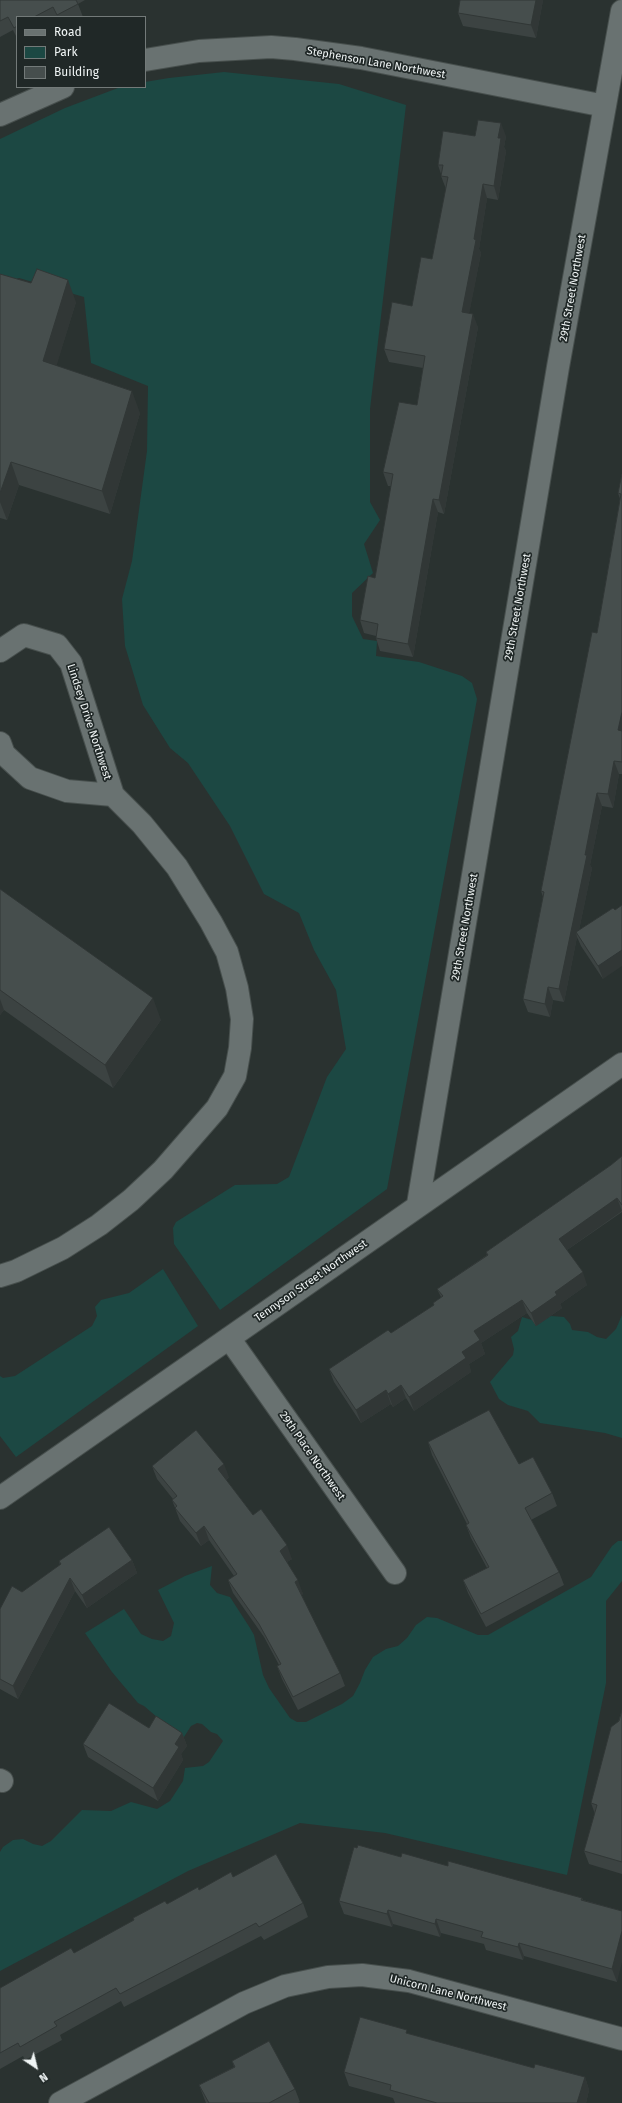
<!DOCTYPE html>
<html>
<head>
<meta charset="utf-8">
<style>
  body { margin:0 }
  #map { position:relative; width:622px; height:2103px; overflow:hidden; background:#2a3230; font-family:"Fira Sans",sans-serif }
  canvas { display:block }
  .legend { position:absolute; left:16px; top:16px; width:130px; height:72px; box-sizing:border-box; background:#202827; border:1px solid #737a79; margin:0; padding:5px 7px; list-style:none; font-size:12px; color:#f0f5f5 }
  .legend li { display:flex; align-items:center; gap:8px; height:20px }
  .legend b { width:20px; border:1px solid #737a79 }
  .north { position:absolute; left:16px; top:2047px; width:40px; height:40px; -webkit-text-stroke:3px #202827; paint-order:stroke; rotate:145deg; font-size:11px; font-weight:700; line-height:16px; text-align:center; color:#f0f5f5 }
  .north::after { content:''; display:block; margin:auto; width:14px; height:18px; background:#f0f5f5; clip-path:polygon(50% 0,100% 100%,50% 72%,0 100%) }
</style>
</head>
<body>
<div id="map">
<canvas width="622" height="2103"></canvas>
<ul class="legend">
<li><b style="height:5px;background:#697271"></b>Road</li>
<li><b style="height:11px;background:#1c4843"></b>Park</li>
<li><b style="height:11px;background:#464e4d"></b>Building</li>
</ul>
<div class="north">N</div>
</div>
<script>
const context = document.querySelector('canvas').getContext('2d');
context.lineJoin = 'round';
function paint(path, color) { context.fillStyle = color; context.fill(path, 'evenodd'); }
const toPath = rows => new Path2D(rows.map(r => 'M' + r).join(''));
function strokePath(path, color, width, dash) { context.strokeStyle = color; context.lineWidth = width; context.lineCap = dash ? 'butt' : 'round'; context.setLineDash(dash || []); context.stroke(path); }
function drawText(font, color, halo, rows, align = 'center') {
  context.font = font + ' "Fira Sans",sans-serif'; context.lineWidth = 3.5; context.setLineDash([]); context.textBaseline = 'middle'; context.strokeStyle = halo; context.fillStyle = color; for (const [text, x, y, turn = 0] of rows) {
    context.save(); context.translate(x, y); context.rotate((+turn || 0) * Math.PI / 180); context.textAlign = isNaN(turn) ? turn : align; if (halo) context.strokeText(text, 0, 0); context.fillText(text, 0, 0); context.restore();
  }
}
paint(toPath([
  [224,72,339,84,406,105,370,409,370,502,380,520,364,544,373,573,352,593,352,616,363,639,377,641,376,656,419,662,462,676,472,683,477,699,387,1189,220,1310,174,1244,173,1228,176,1222,235,1185,277,1184,289,1177,327,1077,346,1049,336,990,314,950,299,913,264,894,230,826,188,763,170,748,143,705,125,646,122,599,132,561,147,451,148,386,91,363,84,297,19,278,6,284,0,284,0,139,65,108,118,88,145,87,145,82,169,78],
  [163,1269,198,1326,16,1457,0,1436,0,1376,3,1378,15,1376,92,1326,97,1316,95,1307,101,1300,129,1293],
  [622,1315,622,1438,605,1433,540,1423,528,1411,508,1405,499,1399,490,1382,513,1355,514,1349,511,1337,518,1331,522,1317,532,1320,536,1326,551,1316,564,1317,570,1324,572,1330,588,1332,597,1337,606,1339,616,1329],
  [618,1541,622,1541,622,1581,606,1601,606,1683,567,1875,385,1833,300,1823,188,1871,0,1971,0,1852,3,1847,13,1840,23,1839,33,1844,42,1846,51,1841,82,1810,111,1811,131,1802,157,1809,170,1801,183,1781,185,1768,203,1766,209,1762,223,1741,217,1734,211,1732,202,1724,197,1723,191,1726,184,1737,164,1723,144,1706,138,1703,112,1672,85,1633,124,1609,141,1634,152,1639,163,1641,171,1636,174,1623,158,1590,185,1576,212,1566,210,1585,217,1593,230,1597,250,1628,254,1635,263,1675,269,1688,290,1718,297,1722,306,1722,342,1704,353,1696,360,1683,365,1670,373,1657,386,1649,398,1646,407,1638,416,1625,427,1617,437,1618,478,1635,488,1635,591,1577,612,1546]
]), '#1c4843');
const minor = toPath([
  [145,60,199,51,271,47,295,49,361,58,605,106],
  [0,115,63,87],
  [0,651,24,635,57,645,71,663,113,795,142,824,177,867,211,922,227,952,237,988,242,1019,240,1048,235,1076,217,1108,163,1170,131,1200,99,1225,63,1248,16,1271,0,1276],
  [0,743,4,754,30,778,67,791,113,795],
  [418,1204,558,367,622,11],
  [229,1338,395,1573],
  [0,1498,622,1064],
  [0,1780,2,1781],
  [60,2103,244,2003,285,1986,328,1977,362,1975,409,1981,622,2039]
]);
strokePath(minor, '#474f4d', 24);
strokePath(minor, '#697271', 22);
paint(toPath([
  [0,0,85,0,78,4,83,17,17,17,17,38,13,30,0,37],
  [460,0,543,0,536,38,463,26,458,13],
  [475,136,506,136,504,147,506,151,498,200,487,198,479,249,481,253,469,313,478,327,444,514,438,512,413,657,380,651,376,638,376,636,364,633,360,620,375,578,391,486,388,486,383,472,417,405,423,368,389,362,384,349,412,306,432,259,446,189,441,176,441,174,438,165],
  [0,274,76,302,56,366,140,413,110,514,19,485,7,520,0,518],
  [622,474,622,774,619,774,613,808,602,806,590,865,592,868,579,930,613,908,603,979,581,946,577,937,564,1002,553,1000,550,1017,528,1012,523,999,543,897,541,891,597,633,620,499,618,493],
  [0,889,161,1020,113,1088,4,1010,0,1015],
  [622,1156,622,1212,567,1250,587,1285,560,1304,562,1308,536,1326,527,1313,481,1343,485,1354,469,1364,471,1372,414,1411,406,1398,393,1407,391,1404,361,1423,334,1382,329,1369,391,1333,434,1305,441,1297,437,1289,487,1255,486,1252,611,1165],
  [428,1442,519,1464,552,1493,557,1506,531,1520,559,1572,564,1585,486,1627,468,1593,463,1580,487,1568,471,1538,466,1525,467,1524,432,1455],
  [152,1466,229,1477,226,1480,253,1515,292,1559,287,1562,303,1594,301,1595,340,1673,345,1686,298,1710,282,1679,277,1666,279,1665,264,1637,233,1593,228,1580,234,1576,209,1540,201,1546,180,1521,172,1500,173,1499,157,1479],
  [132,1560,137,1573,87,1608,75,1591,18,1699,0,1689,0,1609,22,1592,60,1565,59,1561],
  [622,1710,622,1874,589,1864,584,1851,595,1814,591,1803],
  [149,1728,182,1733,187,1746,181,1754,183,1760,158,1801,88,1757,83,1744],
  [401,1857,448,1866,582,1898,583,1900,622,1911,617,1982,524,1956,523,1960,486,1950,484,1944,441,1933,440,1937,393,1924,392,1927,344,1914,339,1901],
  [233,1877,303,1903,308,1917,264,1940,261,1936,124,2007,121,2001,60,2035,62,2040,25,2060,23,2056,0,2069,0,1988,74,1953,134,1920,133,1918,199,1890],
  [409,2034,534,2068,585,2077,589,2090,586,2103,395,2103,393,2098,349,2086,344,2072],
  [232,2061,295,2089,300,2102,298,2103,206,2103,204,2098,199,2085,234,2067]
]), '#3c4342');
paint(toPath([
  [536,0,543,0,536,38,531,25],
  [501,123,506,136,504,147,506,151,498,200,494,186,498,138],
  [483,184,487,198,479,249,481,253,467,325,462,312],
  [68,280,76,302,51,384,43,361],
  [473,314,478,327,444,514,439,500],
  [132,391,140,413,110,514,102,491],
  [11,462,19,485,7,520,0,502,0,493],
  [433,499,438,512,413,657,408,644],
  [622,712,622,740,618,730],
  [614,761,619,774,613,808,608,794],
  [597,793,602,806,590,865,592,868,578,935,576,932,577,937,564,1002,559,989],
  [622,950,622,966,603,979,598,966],
  [548,987,553,1000,550,1017,545,1004],
  [153,998,161,1020,113,1088,105,1065],
  [0,999,4,1010,0,1015],
  [617,1198,622,1211,564,1252,559,1239],
  [583,1272,587,1285,560,1304,562,1308,536,1326,531,1313,555,1292],
  [522,1300,527,1313,481,1343,485,1354,469,1364,471,1372,414,1411,409,1397,462,1352,474,1331],
  [401,1385,406,1398,393,1407,388,1394],
  [386,1390,391,1404,361,1423,356,1410],
  [224,1464,229,1477,223,1482,218,1469],
  [204,1526,209,1540,201,1546,196,1533],
  [287,1545,292,1559,284,1564,280,1551],
  [132,1560,137,1573,87,1608,82,1595],
  [70,1578,75,1591,18,1699,13,1686],
  [298,1580,303,1594,300,1596,295,1582],
  [182,1733,187,1746,181,1754,183,1760,158,1801,153,1788,175,1744],
  [388,1910,393,1924,392,1927,387,1914],
  [436,1919,441,1933,440,1937,435,1924],
  [622,1931,622,1962,617,1982,612,1969],
  [519,1943,524,1956,523,1960,518,1947],
  [585,2077,589,2090,586,2103,577,2103]
]), '#313736');
const building = toPath([
  [0,0,76,0,78,4,57,15,53,7,34,17,17,17,17,26,14,28,8,17,0,21,0,0],
  [460,0,536,0,531,25,458,13,460,0],
  [478,120,501,123,498,138,501,138,494,186,483,184,474,239,476,240,462,312,473,314,439,500,433,499,408,644,376,638,378,624,360,620,368,576,375,578,393,474,383,472,399,402,417,405,425,356,384,349,392,302,412,306,421,257,432,259,448,177,441,176,443,165,438,165,443,131,475,136,478,120],
  [37,269,68,280,43,361,132,391,102,491,11,462,0,493,0,274,31,283,37,269],
  [622,474,622,712,618,730,622,731,622,762,614,761,608,794,597,793,585,855,587,855,559,989,548,987,545,1004,523,999,544,892,541,891,579,698,592,632,597,633,621,494,618,493,622,474],
  [0,889,153,998,105,1065,0,990,0,889],
  [622,905,622,950,598,966,576,932,613,908,615,910,622,905],
  [622,1156,622,1205,617,1198,559,1239,583,1272,555,1292,557,1295,531,1313,522,1300,474,1331,480,1340,462,1352,466,1358,409,1397,401,1385,388,1394,386,1390,356,1410,329,1369,388,1330,391,1333,434,1305,433,1303,443,1296,437,1289,488,1255,486,1252,611,1165,622,1156],
  [489,1410,519,1464,533,1457,552,1493,525,1508,559,1572,481,1614,463,1580,489,1567,466,1525,469,1523,428,1442,489,1410],
  [196,1430,224,1464,218,1469,253,1515,261,1509,287,1545,280,1551,298,1580,295,1582,340,1673,293,1697,277,1666,281,1664,259,1624,228,1580,237,1574,204,1526,196,1533,175,1508,177,1506,172,1500,177,1496,152,1466,196,1430],
  [109,1527,132,1560,82,1595,70,1578,13,1686,0,1679,0,1609,12,1586,22,1592,61,1564,59,1561,109,1527],
  [109,1703,149,1728,156,1716,182,1733,175,1744,179,1747,153,1788,83,1744,109,1703],
  [622,1710,622,1862,584,1851,597,1805,591,1803,611,1727,619,1721,622,1710],
  [358,1845,401,1857,402,1853,448,1866,448,1861,582,1898,581,1900,622,1911,622,1931,612,1969,519,1943,518,1947,481,1937,483,1932,436,1919,435,1924,388,1910,387,1914,339,1901,354,1847,357,1848,358,1845],
  [276,1854,303,1903,259,1927,256,1923,120,1994,116,1988,54,2022,57,2026,20,2047,18,2043,0,2053,0,1988,71,1948,74,1953,134,1920,133,1918,165,1901,167,1904,198,1887,199,1890,231,1872,233,1877,276,1854],
  [360,2017,407,2030,406,2033,534,2068,535,2064,585,2077,577,2103,437,2103,390,2090,391,2085,344,2072,360,2017],
  [269,2041,295,2089,269,2103,209,2103,199,2085,235,2067,232,2061,269,2041]
]);
paint(building, '#464e4d');
strokePath(building, '#313736', 1);
drawText('11px', '#f0f5f5', '#202827', [
  ["Stephenson Lane Northwest",376,63,10],
  ["29th Street Northwest",573,288,-80],
  ["29th Street Northwest",518,607,-80],
  ["Lindsey Drive Northwest",89,722,72],
  ["29th Street Northwest",465,927,-80],
  ["Tennyson Street Northwest",311,1281,-35],
  ["29th Place Northwest",312,1456,55],
  ["Unicorn Lane Northwest",448,1993,14]
]);
</script>
</body>
</html>
